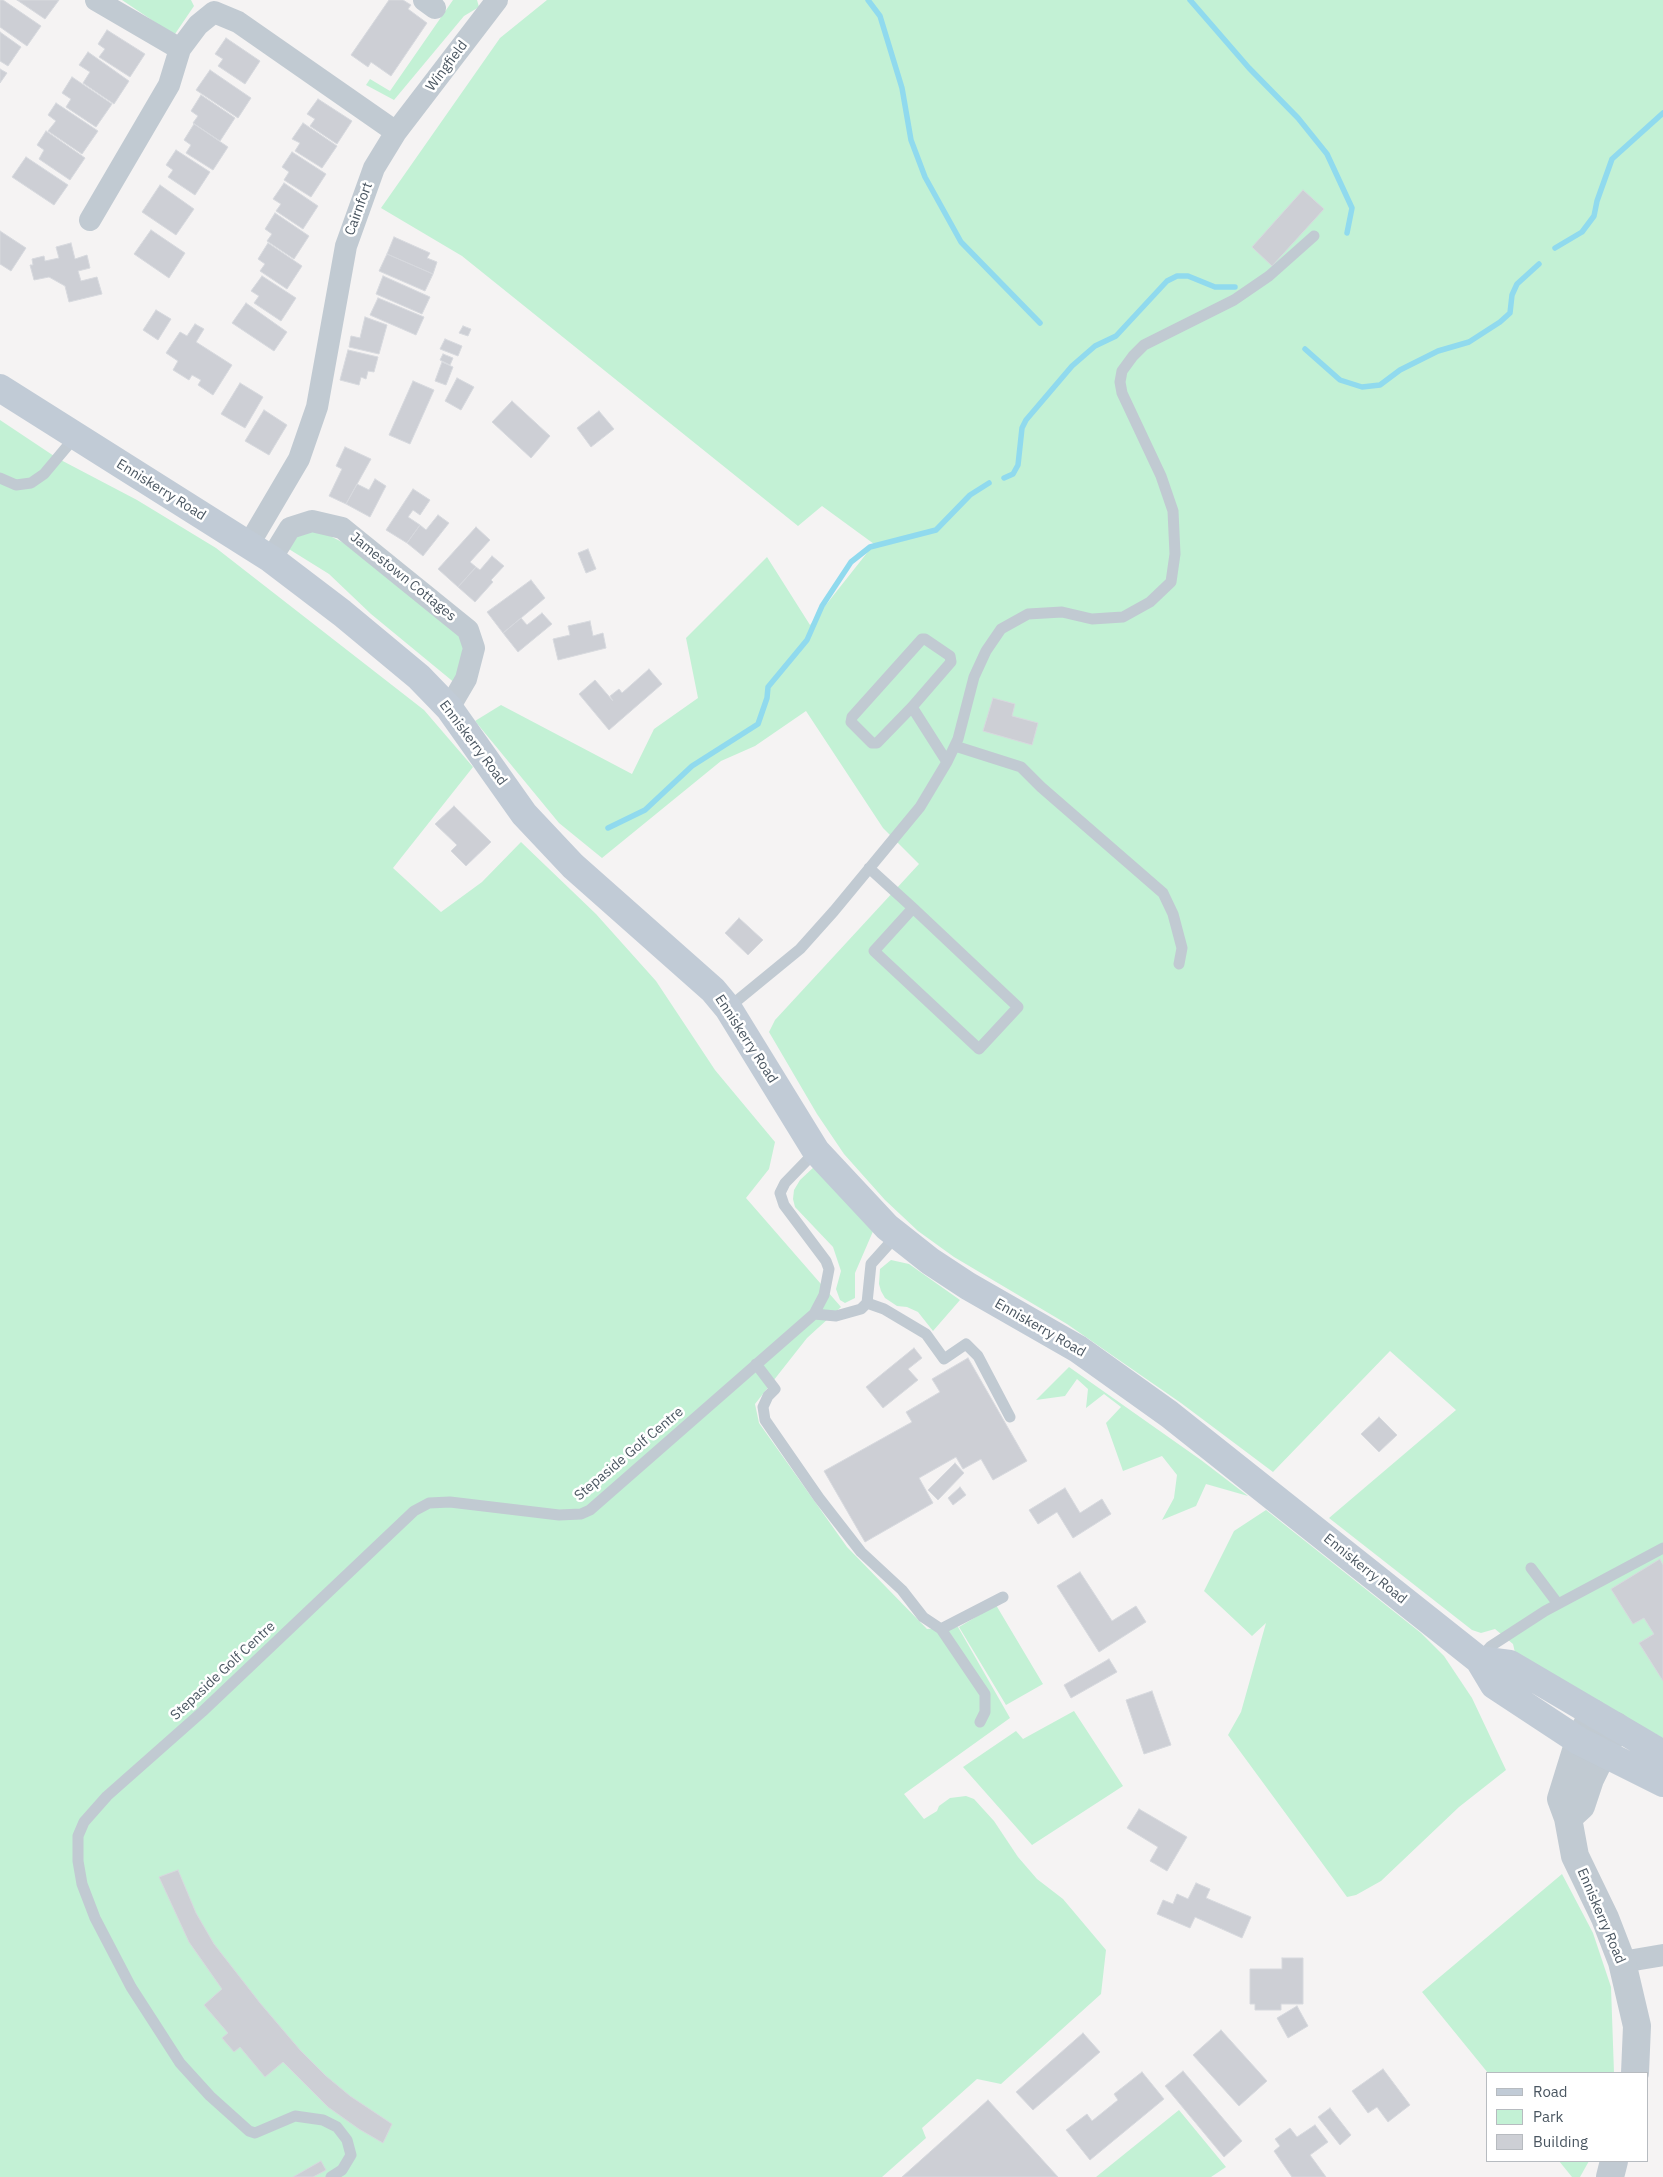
<!DOCTYPE html>
<html>
<head>
<meta charset="utf-8">
<style>
  body { margin:0 }
  #map { position:relative; width:1663px; height:2177px; overflow:hidden; background:#f5f3f3; font-family:"IBM Plex Sans",sans-serif }
  canvas { display:block }
  .legend { position:absolute; left:1486px; top:2072px; width:162px; height:90px; box-sizing:border-box; background:#fff; border:1px solid #b7bbc0; margin:0; padding:6px 9px; list-style:none; font-size:15px; color:#4a5661 }
  .legend li { display:flex; align-items:center; gap:10px; height:25px }
  .legend b { width:25px; border:1px solid #b7bbc0 }
</style>
</head>
<body>
<div id="map">
<canvas width="1663" height="2177"></canvas>
<ul class="legend">
<li><b style="height:6px;background:#c1cbd6"></b>Road</li>
<li><b style="height:14px;background:#c3f1d5"></b>Park</li>
<li><b style="height:14px;background:#cdcfd5"></b>Building</li>
</ul>
</div>
<script>
const context = document.querySelector('canvas').getContext('2d');
context.lineJoin = 'round';
function paint(path, color) { context.fillStyle = color; context.fill(path, 'evenodd'); }
const toPath = rows => new Path2D(rows.map(r => 'M' + r).join(''));
function strokePath(path, color, width, dash) { context.strokeStyle = color; context.lineWidth = width; context.lineCap = dash ? 'butt' : 'round'; context.setLineDash(dash || []); context.stroke(path); }
function drawText(font, color, halo, rows, align = 'center') {
  context.font = font + ' "IBM Plex Sans",sans-serif'; context.lineWidth = 5; context.setLineDash([]); context.textBaseline = 'middle'; context.strokeStyle = halo; context.fillStyle = color; for (const [text, x, y, turn = 0] of rows) {
    context.save(); context.translate(x, y); context.rotate((+turn || 0) * Math.PI / 180); context.textAlign = isNaN(turn) ? turn : align; if (halo) context.strokeText(text, 0, 0); context.fillText(text, 0, 0); context.restore();
  }
}
paint(toPath([
  [122,0,191,0,194,6,175,34,171,33],
  [453,0,477,0,479,7,464,16,394,100,366,85,370,79,390,91],
  [547,0,1663,0,1663,1738,1516,1657,1513,1644,1495,1629,1481,1633,1472,1630,1329,1518,1456,1410,1390,1351,1273,1472,1181,1403,1067,1324,954,1257,918,1231,885,1200,844,1154,817,1114,769,1032,775,1020,919,864,883,828,806,711,755,746,721,761,602,858,559,823,475,721,501,705,632,774,654,729,698,698,686,638,767,557,810,625,874,544,822,506,798,526,462,256,381,208,500,38],
  [0,420,57,458,137,500,216,548,424,710,473,767,393,868,441,912,482,882,521,842,596,914,656,981,715,1070,775,1142,769,1169,746,1198,841,1307,807,1338,755,1404,759,1423,847,1547,927,1629,958,1627,1010,1718,904,1794,924,1819,937,1811,939,1806,950,1798,966,1796,974,1799,994,1821,1018,1857,1037,1879,1063,1899,1106,1950,1101,1994,1001,2084,977,2079,922,2128,926,2138,882,2177,0,2177],
  [298,531,322,532,350,546,465,638,456,684,371,614,329,574,284,546],
  [815,1166,874,1229,855,1273,855,1298,845,1303,840,1300,836,1289,841,1271,833,1247,795,1207,793,1199,794,1190,800,1180],
  [891,1260,909,1264,960,1300,933,1331,918,1312,907,1307,897,1306,885,1298,881,1291,879,1284,880,1269],
  [1069,1367,1201,1460,1248,1496,1206,1484,1196,1506,1162,1520,1174,1498,1177,1475,1162,1456,1123,1471,1106,1423,1121,1407,1104,1394,1086,1408,1088,1389,1077,1379,1065,1396,1036,1400],
  [1266,1510,1421,1633,1444,1656,1472,1698,1506,1770,1459,1807,1381,1881,1356,1895,1347,1897,1228,1735,1241,1712,1266,1623,1252,1636,1204,1591,1234,1531],
  [996,1605,1043,1684,1006,1705,959,1627],
  [1074,1711,1123,1786,1032,1845,963,1767,1016,1731,1023,1739],
  [1562,1874,1593,1933,1611,1987,1614,2073,1488,2073,1422,1992],
  [1179,2110,1226,2167,1211,2177,1096,2177],
  [1559,2161,1589,2161,1580,2177,1572,2177]
]), '#c3f1d5');
strokePath(toPath([
  [868,0,880,16,902,88,911,140,925,177,961,242,1040,323],
  [1190,0,1249,68,1298,118,1327,154,1352,208,1347,233],
  [1555,248,1582,232,1594,216,1597,201,1612,159,1663,113],
  [1305,349,1340,380,1362,387,1380,385,1400,370,1438,351,1469,342,1500,322,1510,313,1512,295,1517,284,1539,264],
  [1004,478,1013,474,1018,465,1022,428,1026,420,1072,366,1095,346,1116,336,1167,281,1177,276,1188,276,1215,287,1235,287],
  [608,828,645,810,692,766,758,724,767,698,768,687,807,640,822,606,851,562,870,547,936,530,970,495,989,483]
]), '#90daee', 5.5);
const building = toPath([
  [0,0,3,0,41,26,27,46,0,27,0,0],
  [17,0,59,0,45,19,17,0],
  [389,0,403,0,411,5,408,9,427,23,391,76,371,62,368,67,351,55,389,0],
  [107,30,145,54,130,77,99,57,105,49,98,44,107,30],
  [0,32,21,47,8,66,0,61,0,32],
  [226,38,260,61,245,84,218,66,223,59,215,54,226,38],
  [88,52,129,81,114,104,83,83,90,72,79,65,88,52],
  [0,69,7,73,0,83,0,69],
  [210,70,251,98,238,118,196,90,210,70],
  [72,77,112,104,96,127,66,107,71,99,62,93,72,77],
  [201,95,235,118,220,141,193,123,198,116,191,111,201,95],
  [318,99,352,121,337,144,310,126,315,119,307,114,318,99],
  [56,103,98,131,82,154,48,131,56,121,48,115,56,103],
  [303,123,337,146,322,168,295,151,300,143,292,139,303,123],
  [194,124,228,147,213,170,186,153,191,145,184,140,194,124],
  [46,131,85,158,70,180,39,159,44,150,37,145,46,131],
  [176,150,210,172,195,195,168,177,173,170,166,165,176,150],
  [292,152,326,174,311,197,284,180,289,172,282,167,292,152],
  [26,157,68,185,54,205,12,177,26,157],
  [284,183,318,206,303,229,276,211,281,204,273,199,284,183],
  [160,185,194,209,176,235,142,212,160,185],
  [1303,190,1324,209,1272,266,1252,247,1303,190],
  [275,213,309,236,294,259,267,241,272,234,265,229,275,213],
  [151,230,185,253,169,278,134,254,151,230],
  [0,231,26,248,11,271,0,264,0,231],
  [394,237,430,253,427,258,437,262,433,274,387,254,394,237],
  [71,243,75,259,87,255,90,268,78,271,81,281,97,277,102,294,69,302,65,286,49,277,34,280,30,265,33,265,32,259,44,256,45,261,59,258,56,247,71,243],
  [268,243,302,266,287,289,260,271,265,264,258,259,268,243],
  [387,254,433,274,425,291,379,271,387,254],
  [262,276,296,298,281,321,254,303,259,296,251,291,262,276],
  [383,276,430,297,422,314,376,294,383,276],
  [378,298,424,317,416,335,370,315,378,298],
  [246,303,287,332,274,351,232,323,246,303],
  [156,310,171,319,158,340,143,330,156,310],
  [365,317,387,325,379,354,349,347,351,336,360,338,365,317],
  [195,324,204,329,196,342,232,365,213,395,198,385,201,380,192,375,189,380,173,370,178,361,166,353,180,332,187,336,195,324],
  [463,326,471,329,468,336,459,333,463,326],
  [445,339,462,346,458,356,440,349,445,339],
  [348,350,378,357,374,372,368,371,366,379,361,377,359,385,340,380,348,350],
  [443,354,453,358,450,365,440,360,443,354],
  [442,362,453,367,446,385,435,381,442,362],
  [457,378,474,387,461,410,445,401,457,378],
  [413,381,434,390,410,444,389,435,413,381],
  [240,383,263,397,245,428,221,414,240,383],
  [512,401,550,436,531,458,492,422,512,401],
  [264,410,287,425,269,455,245,441,264,410],
  [599,411,614,429,591,447,577,428,599,411],
  [345,447,371,459,346,504,329,496,342,469,336,466,345,447],
  [375,479,386,486,370,517,346,504,357,484,369,490,375,479],
  [413,489,430,500,420,515,413,510,408,517,420,525,407,543,386,530,413,489],
  [438,515,449,523,423,556,407,543,420,525,426,530,438,515],
  [476,527,490,540,470,562,476,567,458,587,438,569,476,527],
  [588,549,596,569,586,573,578,553,588,549],
  [492,556,504,566,491,580,493,582,475,602,458,587,476,567,480,570,492,556],
  [531,580,545,598,503,633,487,612,531,580],
  [542,613,552,624,518,652,503,633,521,618,527,625,542,613],
  [590,621,593,636,603,633,606,648,558,660,553,639,570,635,568,626,590,621],
  [649,669,662,684,609,730,579,694,595,680,613,701,610,696,619,689,622,693,649,669],
  [993,698,1015,704,1012,716,1038,723,1032,745,983,731,993,698],
  [454,806,491,842,466,866,451,851,457,845,435,824,454,806],
  [739,918,763,940,748,955,725,933,739,918],
  [914,1348,922,1358,908,1369,918,1380,883,1408,866,1387,914,1348],
  [968,1358,1027,1461,993,1480,981,1459,963,1469,956,1457,919,1478,933,1503,865,1542,824,1471,912,1422,906,1412,940,1392,932,1379,968,1358],
  [1379,1417,1397,1435,1379,1452,1361,1434,1379,1417],
  [955,1463,964,1473,938,1500,928,1490,955,1463],
  [960,1487,966,1495,953,1505,948,1498,960,1487],
  [1065,1488,1080,1513,1102,1499,1111,1514,1073,1538,1057,1512,1038,1524,1029,1510,1065,1488],
  [1660,1559,1663,1565,1663,1681,1639,1643,1654,1634,1644,1618,1633,1624,1611,1589,1660,1559],
  [1080,1572,1112,1621,1136,1606,1146,1622,1099,1652,1057,1586,1080,1572],
  [1109,1659,1117,1672,1071,1698,1064,1685,1109,1659],
  [1152,1691,1171,1745,1144,1754,1126,1700,1152,1691],
  [1139,1809,1187,1837,1167,1871,1150,1861,1158,1847,1127,1828,1139,1809],
  [178,1870,196,1913,214,1944,260,2003,300,2050,326,2076,350,2096,392,2124,383,2143,359,2129,328,2107,283,2062,265,2077,240,2047,234,2052,222,2038,228,2033,204,2005,222,1989,189,1942,159,1877,178,1870],
  [1196,1883,1210,1889,1206,1898,1251,1917,1242,1938,1195,1917,1190,1928,1157,1914,1163,1900,1173,1904,1177,1894,1188,1899,1196,1883],
  [1282,1958,1303,1958,1303,2004,1281,2004,1281,2010,1255,2010,1255,2004,1250,2004,1250,1969,1282,1969,1282,1958],
  [1297,2006,1308,2026,1288,2038,1277,2018,1297,2006],
  [1221,2030,1267,2081,1239,2106,1193,2055,1221,2030],
  [1083,2033,1100,2052,1033,2110,1016,2092,1083,2033],
  [1383,2069,1410,2105,1388,2122,1377,2107,1368,2113,1352,2091,1383,2069],
  [1183,2071,1242,2141,1224,2157,1165,2086,1183,2071],
  [1142,2072,1164,2099,1090,2160,1066,2130,1087,2114,1092,2121,1118,2100,1114,2094,1142,2072],
  [988,2100,1058,2177,902,2177,988,2100],
  [1330,2108,1351,2135,1340,2145,1318,2117,1330,2108],
  [1315,2125,1328,2142,1310,2155,1326,2177,1292,2177,1274,2151,1280,2146,1275,2139,1290,2128,1297,2137,1315,2125],
  [321,2161,326,2170,313,2177,293,2177,321,2161]
]);
paint(building, '#cdcfd5');
strokePath(building, '#d7d9de', 1);
strokePath(toPath([
  [0,478,16,485,31,483,44,474,75,437],
  [922,639,925,639,950,656,951,662,912,707,877,743,872,743,851,722,852,717,922,639],
  [912,707,947,762],
  [955,746,1021,767,1041,787,1163,893,1173,914,1182,948,1179,964],
  [869,868,913,908,1018,1007,979,1049,874,951,913,908],
  [728,1008,800,949,834,911,920,807,947,762,958,739,974,677,986,651,1001,629,1028,614,1062,612,1092,619,1123,617,1150,602,1171,582,1175,554,1173,511,1161,476,1122,393,1120,382,1122,371,1133,356,1144,345,1234,300,1269,276,1314,236],
  [867,1303,884,1309,926,1334,944,1359,966,1344,978,1356,1010,1417],
  [814,1314,836,1316,861,1309,867,1303,871,1264,897,1235],
  [756,1364,775,1389,768,1396,763,1407,765,1420,819,1498,861,1552,902,1590,923,1617,941,1629,1003,1597],
  [1531,1568,1558,1604],
  [941,1629,985,1694,985,1712,980,1722],
  [1479,1659,1491,1646,1545,1611,1663,1548],
  [331,2177,342,2170,351,2155,347,2140,337,2127,323,2120,295,2116,255,2133,249,2131,210,2096,180,2063,131,1987,95,1918,82,1884,78,1861,78,1836,84,1822,107,1796,202,1712,414,1511,429,1503,450,1502,559,1515,581,1514,590,1510,814,1314,824,1295,829,1269,826,1261,784,1205,780,1193,785,1183,816,1151]
]), '#c1cad2', 11);
strokePath(toPath([
  [96,0,180,49,198,25,214,12,238,22,396,132],
  [424,0,435,8],
  [90,220,169,85,180,49],
  [249,544,299,459,317,407,346,246,374,168,396,132,497,0],
  [271,559,290,528,312,521,342,528,468,630,474,648,466,679,449,708],
  [1622,1962,1663,1955]
]), '#c1cad2', 22);
strokePath(toPath([
  [1593,1713,1579,1741,1561,1799,1568,1818,1575,1856,1605,1918,1622,1962,1637,2026,1635,2073],
  [1568,1818,1581,1806,1590,1779,1616,1726],
  [1610,2177,1614,2161]
]), '#c1cad2', 28);
strokePath(toPath([
  [0,388,271,559,342,613,419,677,449,708,524,814,573,866,713,990,728,1008,816,1151,887,1227,930,1261,968,1286,1078,1349,1169,1414,1479,1660,1494,1685,1579,1741,1663,1783],
  [1479,1660,1510,1664,1663,1754]
]), '#c1cbd6', 28);
drawText('14px', '#4a5661', '#fff', [
  ["Wingfield",447,66,-53],
  ["Cairnfort",359,209,-70],
  ["Enniskerry Road",161,490,32],
  ["Jamestown Cottages",403,577,39],
  ["Enniskerry Road",473,743,53],
  ["Enniskerry Road",746,1039,57],
  ["Enniskerry Road",1040,1328,30],
  ["Stepaside Golf Centre",629,1454,-40],
  ["Enniskerry Road",1365,1569,39],
  ["Stepaside Golf Centre",223,1671,-43],
  ["Enniskerry Road",1601,1916,67]
]);
</script>
</body>
</html>
